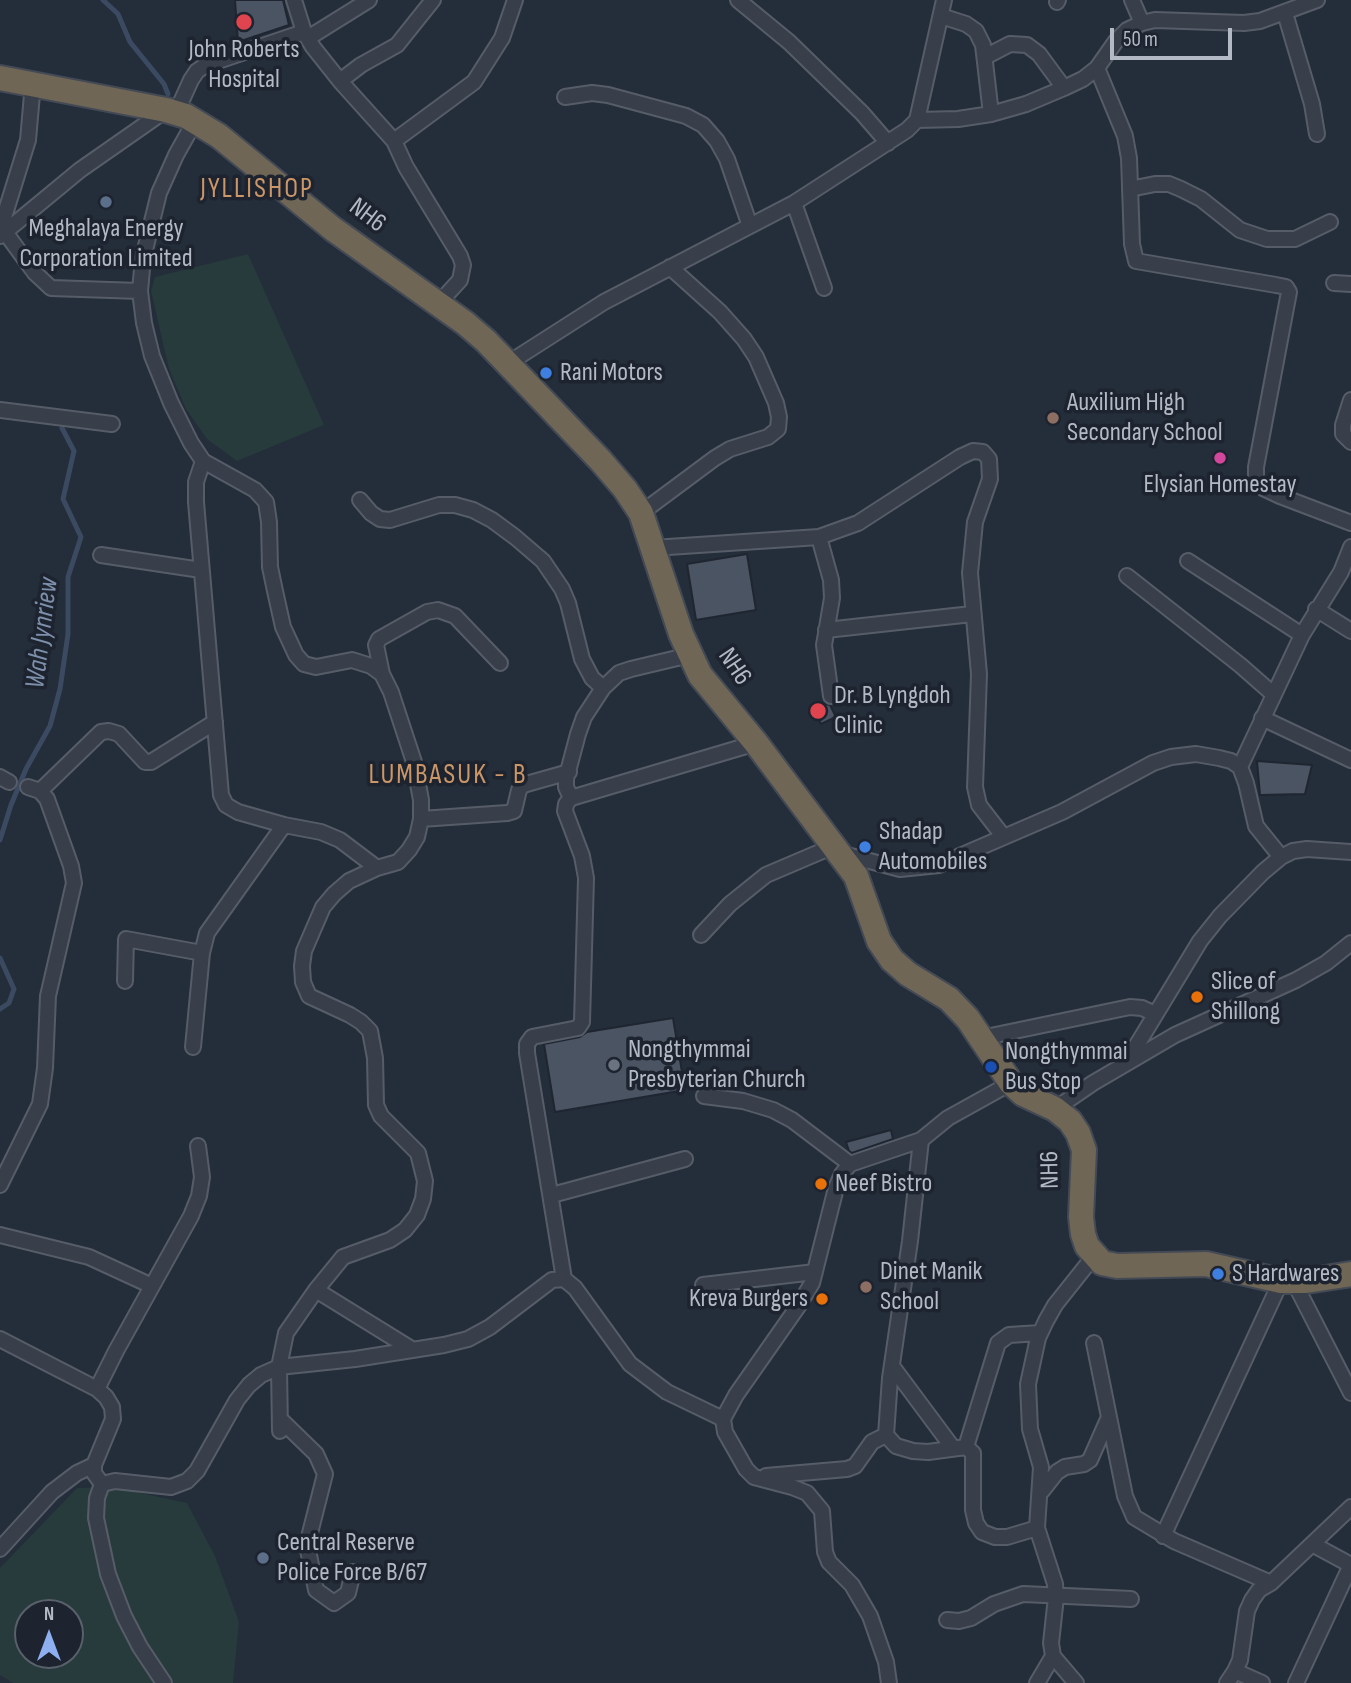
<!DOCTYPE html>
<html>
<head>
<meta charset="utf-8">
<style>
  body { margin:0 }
  #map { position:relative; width:1351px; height:1683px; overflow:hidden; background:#242d3a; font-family:"Sofia Sans Condensed",sans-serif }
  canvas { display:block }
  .north { position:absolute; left:14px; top:1599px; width:70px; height:70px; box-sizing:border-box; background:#1d242f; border:2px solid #59606b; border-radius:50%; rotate:0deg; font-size:19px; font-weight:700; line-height:28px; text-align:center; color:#b3bac6 }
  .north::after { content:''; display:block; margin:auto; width:24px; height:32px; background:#8eb0f0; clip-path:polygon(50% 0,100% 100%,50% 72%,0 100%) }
  .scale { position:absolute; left:1110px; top:28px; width:122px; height:32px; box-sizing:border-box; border:4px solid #b3bac6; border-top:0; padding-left:9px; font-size:21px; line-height:24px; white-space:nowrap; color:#b3bac6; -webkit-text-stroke:5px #1d242f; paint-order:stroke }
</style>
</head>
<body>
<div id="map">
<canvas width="1351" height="1683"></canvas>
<div class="north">N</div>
<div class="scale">50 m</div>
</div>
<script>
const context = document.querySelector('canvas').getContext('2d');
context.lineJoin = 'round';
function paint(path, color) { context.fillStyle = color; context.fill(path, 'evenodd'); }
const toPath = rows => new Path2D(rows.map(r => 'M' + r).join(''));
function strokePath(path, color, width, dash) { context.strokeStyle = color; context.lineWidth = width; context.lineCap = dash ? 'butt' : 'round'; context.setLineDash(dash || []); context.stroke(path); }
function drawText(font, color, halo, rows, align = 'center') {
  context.font = font + ' "Sofia Sans Condensed",sans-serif'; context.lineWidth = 7; context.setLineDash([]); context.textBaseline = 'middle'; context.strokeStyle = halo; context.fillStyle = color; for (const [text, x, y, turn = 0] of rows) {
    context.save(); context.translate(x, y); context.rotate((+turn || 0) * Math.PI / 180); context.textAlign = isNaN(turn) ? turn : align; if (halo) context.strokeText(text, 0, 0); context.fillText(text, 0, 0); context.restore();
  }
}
paint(toPath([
  [248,254,324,425,237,461,207,439,186,409,169,369,151,291,155,277],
  [113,1487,187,1503,215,1556,239,1622,233,1683,13,1683,0,1675,0,1568,77,1488],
  [28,1613,70,1613,70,1655,28,1655]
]), '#273a3c');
strokePath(toPath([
  [103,0,118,14,130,42,164,84,168,94],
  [0,840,11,805,26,769,50,726,60,689,68,634,68,577,81,537,63,499,74,451,62,428],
  [0,958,14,989,9,1003,0,1009]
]), '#3b4a61', 5);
const building = toPath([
  [235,0,283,0,289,25,238,42,235,0],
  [747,554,756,610,696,620,687,564,747,554],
  [825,704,830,705,836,717,821,724,813,710,825,704],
  [1257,761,1312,765,1305,794,1260,795,1257,761],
  [673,1018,685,1090,555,1112,544,1044,580,1037,587,1032,673,1018],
  [891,1130,893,1139,852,1153,849,1151,846,1142,891,1130]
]);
paint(building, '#4b5463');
strokePath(building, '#1f2631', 2);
const street = toPath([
  [294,0,304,32,313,47,340,81,394,141,406,167,460,256,463,265,460,280,438,304],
  [738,0,789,42,862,113,888,143],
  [1132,0,1142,23],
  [1057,2,1058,0],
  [1285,13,1312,104,1317,134],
  [941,16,966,24,976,31,983,45,991,114],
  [308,38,369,0],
  [985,57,1010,44,1027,45,1039,54,1064,88],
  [1097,68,1125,136,1129,158,1132,244,1136,261,1276,285,1286,287,1289,292,1256,467,1256,481,1263,488,1280,496,1351,523],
  [340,81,361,65,397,45,433,0],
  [565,97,592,93,608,95,686,116,703,125,717,141,727,159,750,226],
  [176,113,191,80,197,71,206,65,304,32],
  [917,120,958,119,991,114,1026,104,1064,88,1083,79,1097,68,1116,41,1127,30,1142,23,1155,20,1244,23,1260,21,1317,0],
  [195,121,176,155,159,193,143,258,140,291,144,323,152,356,171,403,191,443,203,461,255,490,266,502,269,522,270,567,275,591,283,627,296,655,304,664,316,667,352,660,371,666,382,674,391,692,414,762,421,800,421,819,417,837,409,850,398,862,377,868,349,881,334,894,323,907,304,951,302,966,303,982,309,996,350,1015,361,1022,370,1031,375,1058,376,1105,381,1116,418,1153,425,1181,423,1199,417,1215,405,1230,390,1240,343,1257,316,1290,286,1333,279,1367,280,1431],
  [394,141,474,82,502,38,515,0],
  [1130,189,1155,184,1169,184,1181,189,1201,199,1240,230,1267,239,1295,239,1330,222],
  [794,203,824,288],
  [0,230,28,140,33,83],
  [5,232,35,273,51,288,140,291],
  [0,236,80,170,166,110],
  [1334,283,1351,284],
  [507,364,604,302,794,203,907,130,917,120,944,0],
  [1351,400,1343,425,1343,434,1351,442],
  [0,410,112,424],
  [203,461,196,482,196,502,221,795,226,805,238,812,284,825,321,832,340,840,377,868],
  [360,500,371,513,380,519,390,520,439,505,455,505,473,510,492,520,515,537,543,561,562,589,568,603,582,659,592,678,603,688],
  [641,513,715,458,730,449,768,437,778,429,779,417,776,403,756,357,744,339,720,312,670,267],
  [819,537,831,580,832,598,824,645,831,696],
  [653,548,819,537,858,523,960,457,973,451,983,452,989,459,990,479,975,522,970,573,979,674,975,787,979,805,1003,836],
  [101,555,201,570],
  [1188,561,1302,635],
  [1127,576,1240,665,1273,694],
  [1316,609,1351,631],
  [826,630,972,614],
  [382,674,376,645,379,639,427,612,438,610,455,616,500,663],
  [1262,718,1351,760],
  [1240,767,1302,635,1341,572,1351,547],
  [0,777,9,782],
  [40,791,101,732,109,731,119,734,145,762,151,762,215,722],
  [571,798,566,787,566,779,578,734,584,717,603,688,619,673,631,669,690,655],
  [421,819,507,813,514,811,519,790,523,785,569,772],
  [843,854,900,869,939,865,1062,812,1153,763,1171,757,1196,754,1219,758,1231,761,1240,767,1246,783,1256,826,1281,857],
  [701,935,730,904,766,875,834,846],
  [125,981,126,939,202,953],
  [981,1038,1130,1007,1142,1008,1155,1014],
  [193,1047,202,953,207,933,284,825],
  [1126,1063,1200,941,1220,916,1263,872,1281,857,1293,851,1307,849,1351,852],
  [704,1096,743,1101,773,1110,792,1120,850,1164],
  [1055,1109,1093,1083,1175,1035,1296,980,1326,963,1351,943],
  [921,1140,910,1241,890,1378,886,1435,896,1446,913,1451,928,1452,966,1447,973,1453,973,1510,976,1523,982,1532,995,1537,1007,1537,1037,1528],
  [0,1185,40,1104,45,1068,48,996,74,883,71,866,47,799,40,791,28,787],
  [552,1195,685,1159],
  [0,1235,89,1257,152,1286],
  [564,1279,527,1053,527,1044,532,1037,578,1028,582,1022,586,878,582,856,565,811,566,804,571,798,756,743],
  [1294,1282,1351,1393],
  [703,1285,815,1272],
  [316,1290,413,1350],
  [0,1339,97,1389,106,1397,112,1407,113,1419,94,1465,94,1473,102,1484],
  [1094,1343,1125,1496,1134,1517,1174,1541,1271,1583],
  [892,1366,953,1448],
  [97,1389,116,1351,191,1216,199,1196,202,1177,198,1146],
  [280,1419,316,1454,325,1474,307,1545,316,1590,334,1603,348,1593,353,1572],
  [966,1447,998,1343,1009,1335,1040,1333],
  [766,1476,847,1469,855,1466,872,1442,886,1435],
  [1042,1491,1057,1472,1065,1467,1084,1464,1090,1460,1109,1417],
  [1163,1536,1281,1281],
  [1312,1544,1351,1565],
  [0,1549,52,1492,77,1473,94,1465],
  [947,1620,959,1621,971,1618,994,1604,1023,1594,1131,1599],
  [1235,1671,1262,1683],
  [164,1683,140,1647,124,1616,108,1574,96,1518,97,1498,102,1484,115,1481,171,1487,187,1481,197,1471,237,1400,249,1385,261,1375,279,1367,355,1359,444,1345,468,1339,490,1327,552,1280,564,1279,575,1288,630,1364,667,1392,723,1419],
  [889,1683,886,1662,870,1616,852,1585,829,1562,825,1552,822,1511,807,1493,792,1487,754,1477,746,1469,725,1432,723,1419,736,1395,799,1305,812,1283,836,1188,842,1174,850,1164,921,1140,948,1118,1011,1083],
  [1037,1683,1053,1656],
  [1076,1683,1053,1656,1051,1643,1056,1597,1055,1584,1037,1528,1041,1467,1030,1429,1028,1384,1038,1338,1046,1321,1055,1305,1094,1256],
  [1227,1683,1235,1671,1240,1660,1247,1611,1252,1600,1259,1590,1271,1583,1351,1507],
  [1296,1683,1351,1565]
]);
const highway = toPath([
  [0,78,166,110,186,116,219,136,333,229,465,323,486,341,601,461,625,489,641,513,681,634,700,675,756,743,856,876,879,941,892,960,908,974,949,999,968,1019,1011,1083,1023,1094,1055,1109,1070,1121,1078,1133,1084,1150,1081,1217,1083,1234,1087,1246,1102,1263,1117,1266,1206,1264,1281,1281,1306,1281,1351,1274]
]);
strokePath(street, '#565d68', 18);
strokePath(highway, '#434a55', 28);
strokePath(street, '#383f4a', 14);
strokePath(highway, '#6f6655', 24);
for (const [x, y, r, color] of [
  [244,22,9,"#e0444e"],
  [106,202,7,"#5c6f8a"],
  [546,373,7,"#3f7fe0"],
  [1053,418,7,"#8d6e63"],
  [1220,458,7,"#d1479c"],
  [818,711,9,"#e0444e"],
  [865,847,7,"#3f7fe0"],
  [1197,997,7,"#e8710a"],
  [614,1065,7,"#6b7280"],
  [991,1067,7,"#1a4fb4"],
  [821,1184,7,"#e8710a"],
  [1218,1274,7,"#3f7fe0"],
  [866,1287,7,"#8d6e63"],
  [822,1299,7,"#e8710a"],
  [263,1558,7,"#5c6f8a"]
]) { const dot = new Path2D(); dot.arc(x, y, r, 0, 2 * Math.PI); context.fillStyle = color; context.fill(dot); strokePath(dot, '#1d242f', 2.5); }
drawText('26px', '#b3bac6', '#1d242f', [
  ["John Roberts",244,50,"center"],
  ["Hospital",244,80,"center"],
  ["Meghalaya Energy",106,229,"center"],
  ["Corporation Limited",106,259,"center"],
  ["Rani Motors",560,373],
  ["Auxilium High",1067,403],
  ["Secondary School",1067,433],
  ["Elysian Homestay",1220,485,"center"],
  ["Dr. B Lyngdoh",834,696],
  ["Clinic",834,726],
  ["Shadap",879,832],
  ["Automobiles",879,862],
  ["Slice of",1211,982],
  ["Shillong",1211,1012],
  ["Nongthymmai",628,1050],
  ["Presbyterian Church",628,1080],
  ["Nongthymmai",1005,1052],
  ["Bus Stop",1005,1082],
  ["Neef Bistro",835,1184],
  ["Dinet Manik",880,1272],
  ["School",880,1302],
  ["S Hardwares",1232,1274],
  ["Kreva Burgers",808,1299,"right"],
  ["Central Reserve",277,1543],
  ["Police Force B/67",277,1573]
], 'left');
drawText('26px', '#b3bac6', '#1d242f', [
  ["NH6",367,216,37],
  ["NH6",734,667,56],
  ["NH6",1051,1170,-91]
]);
context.letterSpacing = '2px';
drawText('28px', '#cc9768', '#1d242f', [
  ["JYLLISHOP",257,190],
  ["LUMBASUK - B",448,776]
]);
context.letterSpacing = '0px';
drawText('italic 28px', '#7d8fab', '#1d242f', [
  ["Wah Jynriew",43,633,-83]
]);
</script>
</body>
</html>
